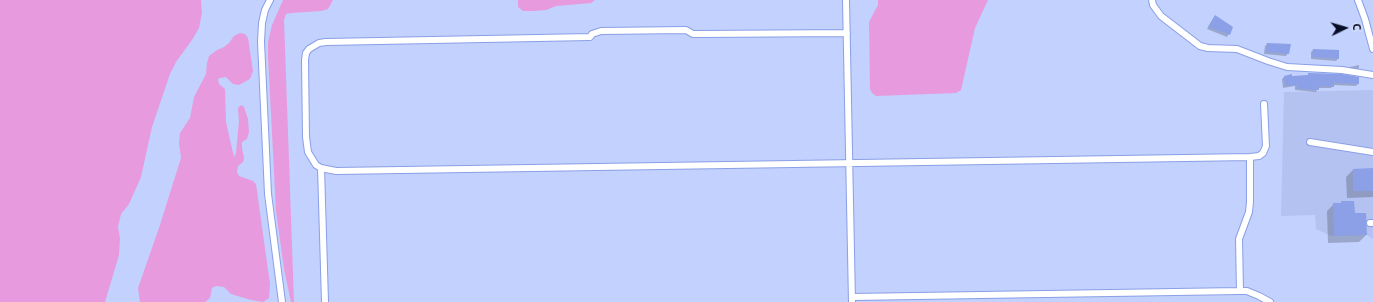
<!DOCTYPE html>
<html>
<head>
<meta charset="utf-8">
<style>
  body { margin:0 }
  #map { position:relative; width:1373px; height:302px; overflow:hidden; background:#c2d1fd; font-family:"Noto Sans",sans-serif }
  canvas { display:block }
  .north { position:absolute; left:1325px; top:8px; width:40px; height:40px; -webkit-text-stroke:3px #d4defc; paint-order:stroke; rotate:85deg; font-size:11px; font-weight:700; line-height:16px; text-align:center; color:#090e28 }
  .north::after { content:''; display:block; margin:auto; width:14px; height:18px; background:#090e28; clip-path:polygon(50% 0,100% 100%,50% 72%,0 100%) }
</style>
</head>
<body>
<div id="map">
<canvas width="1373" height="302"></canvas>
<div class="north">С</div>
</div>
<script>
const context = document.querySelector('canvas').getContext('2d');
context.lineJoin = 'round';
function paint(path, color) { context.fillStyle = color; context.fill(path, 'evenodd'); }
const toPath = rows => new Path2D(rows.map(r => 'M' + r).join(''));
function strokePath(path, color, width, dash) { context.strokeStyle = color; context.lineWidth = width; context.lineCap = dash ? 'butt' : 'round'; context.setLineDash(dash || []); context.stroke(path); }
paint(toPath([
  [1373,90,1373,239,1367,235,1331,236,1316,229,1315,215,1281,216,1284,92]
]), '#b4c2f2');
paint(toPath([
  [0,0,201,0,202,13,199,28,192,40,176,62,170,74,152,127,141,177,129,204,121,214,118,227,120,238,119,255,105,302,0,302],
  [283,0,333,0,328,9,321,11,291,13,286,14,284,20,294,302,291,302,284,269,276,211,268,56,268,42,272,25],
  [518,0,595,0,591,3,556,6,546,10,533,11,523,11,518,7],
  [878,0,988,0,975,28,961,90,956,93,876,96,872,93,870,89,869,22,878,5],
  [240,33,245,34,248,38,253,71,250,79,239,85,233,84,226,77,220,78,218,79,219,84,225,89,226,122,234,157,236,153,239,121,238,108,241,105,244,107,248,119,249,132,247,139,242,142,242,148,244,158,243,162,238,166,237,172,239,176,253,181,256,184,270,284,269,298,263,302,251,300,231,294,224,287,216,286,212,288,210,298,205,302,140,302,138,288,159,228,181,158,179,143,180,133,190,118,194,97,206,74,207,63,209,56,217,50,224,47,229,43,234,36]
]), '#e79add');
paint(toPath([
  [1213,19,1232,28,1227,37,1207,29],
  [1267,44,1288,53,1286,56,1264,54,1265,46],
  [1313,50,1338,59,1336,61,1311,59,1311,52],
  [1359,65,1359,68,1356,70,1345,68],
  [1309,74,1358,84,1356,86,1333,85,1331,88,1318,88,1316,92,1295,90,1295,86,1283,88,1282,79,1284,77,1291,76,1292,77,1306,76],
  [1373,169,1373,197,1347,198,1346,177,1353,170],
  [1334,204,1354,214,1366,235,1359,242,1328,243,1327,211]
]), '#0003');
paint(toPath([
  [1215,15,1233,27,1230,35,1208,27],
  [1267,43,1291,44,1289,54,1266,52],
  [1313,49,1339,50,1339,59,1312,57],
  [1308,73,1342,74,1359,77,1359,84,1334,83,1334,87,1319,86,1319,90,1297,89,1297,85,1285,86,1284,76,1292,74,1292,76,1308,75],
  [1373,168,1373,191,1353,191,1353,169],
  [1341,201,1354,201,1355,213,1366,213,1367,235,1334,236,1333,203,1341,203]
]), '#8ba0e6');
const lane = toPath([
  [270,0,265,10,262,23,261,42,268,194,282,302],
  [846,0,852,302],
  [1152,0,1153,5,1161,16,1200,46,1208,48,1237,49,1268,61,1287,67,1342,70,1373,75],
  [1358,0,1365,19,1373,49],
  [847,33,699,34,693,34,686,30,601,31,592,34,590,37,326,42,319,43,309,49,306,53,305,60,306,137,308,152,316,165,321,168,336,171,1250,157],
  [1264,104,1266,146,1263,153,1259,156,1250,157,1250,202,1249,212,1239,239,1240,291,1247,291,1259,296,1270,302],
  [1310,142,1373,152],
  [321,168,325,302],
  [1370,223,1373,223],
  [852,297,1240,291]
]);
strokePath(lane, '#8a9fe6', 8);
strokePath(lane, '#fff', 6);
</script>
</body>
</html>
